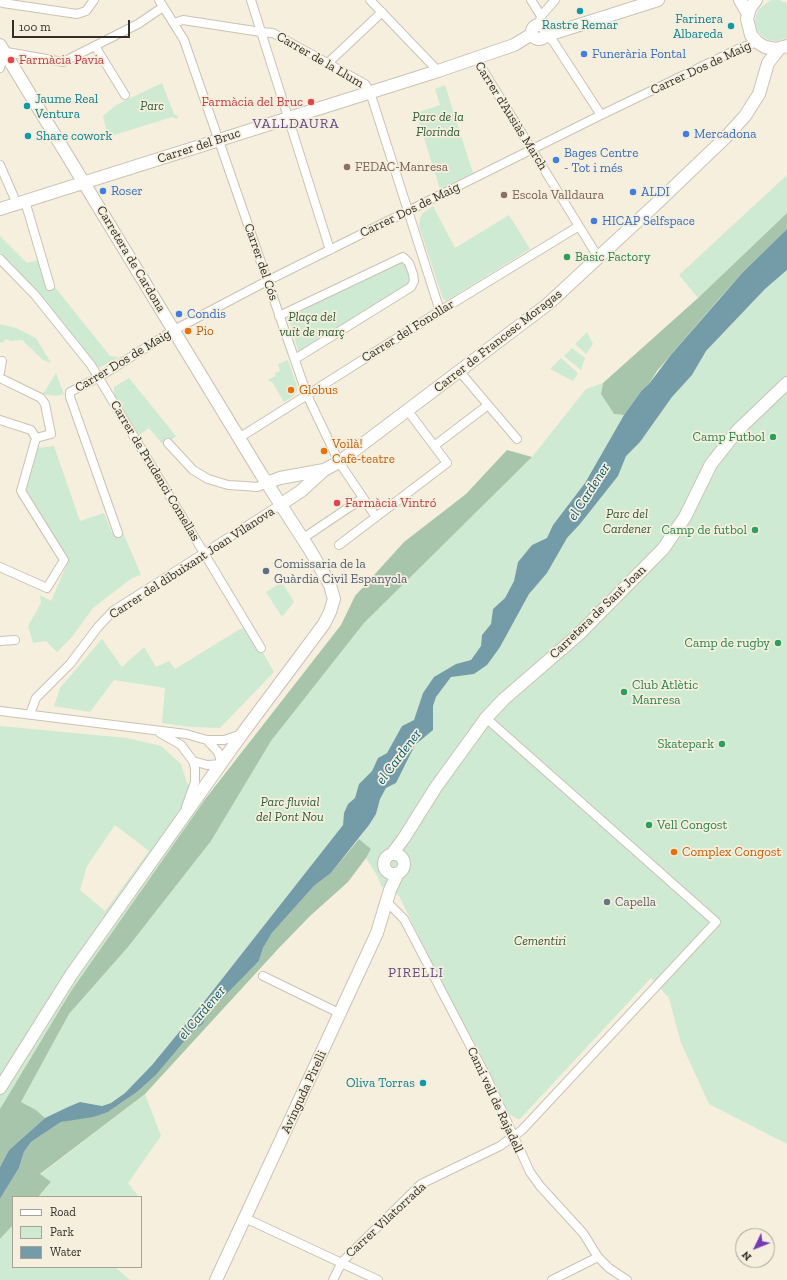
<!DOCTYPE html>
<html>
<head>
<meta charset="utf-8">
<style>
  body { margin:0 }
  #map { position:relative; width:787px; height:1280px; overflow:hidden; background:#f6efde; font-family:"Zilla Slab",serif }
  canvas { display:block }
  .legend { position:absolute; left:12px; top:1196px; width:130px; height:72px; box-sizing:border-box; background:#f6efde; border:1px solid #a7a295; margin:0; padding:5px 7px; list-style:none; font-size:12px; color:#312f28 }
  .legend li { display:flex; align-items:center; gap:8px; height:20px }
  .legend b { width:20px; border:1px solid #a7a295 }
  .north { position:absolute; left:735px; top:1228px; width:40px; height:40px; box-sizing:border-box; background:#f6efde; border:1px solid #a7a295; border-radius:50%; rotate:227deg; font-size:11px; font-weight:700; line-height:16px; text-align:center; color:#312f28 }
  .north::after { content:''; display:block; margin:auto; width:14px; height:18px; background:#753bb2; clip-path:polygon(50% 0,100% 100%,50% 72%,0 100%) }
  .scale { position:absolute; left:12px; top:20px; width:118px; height:18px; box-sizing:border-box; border:2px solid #312f28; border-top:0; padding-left:5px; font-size:12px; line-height:14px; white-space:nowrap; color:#312f28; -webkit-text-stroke:3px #f6efde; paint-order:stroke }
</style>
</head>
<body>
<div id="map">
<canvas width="787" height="1280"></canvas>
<ul class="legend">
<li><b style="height:5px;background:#fff"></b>Road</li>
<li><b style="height:11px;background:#ceead2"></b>Park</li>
<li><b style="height:11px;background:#739ba8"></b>Water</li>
</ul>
<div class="north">N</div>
<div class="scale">100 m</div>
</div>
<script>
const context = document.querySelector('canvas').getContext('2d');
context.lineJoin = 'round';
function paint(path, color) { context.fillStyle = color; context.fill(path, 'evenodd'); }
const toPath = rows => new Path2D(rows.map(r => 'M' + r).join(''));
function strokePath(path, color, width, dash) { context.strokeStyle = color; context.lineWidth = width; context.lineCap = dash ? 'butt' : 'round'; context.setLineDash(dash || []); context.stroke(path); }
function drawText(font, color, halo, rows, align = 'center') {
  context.font = font + ' "Zilla Slab",serif'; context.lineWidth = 3.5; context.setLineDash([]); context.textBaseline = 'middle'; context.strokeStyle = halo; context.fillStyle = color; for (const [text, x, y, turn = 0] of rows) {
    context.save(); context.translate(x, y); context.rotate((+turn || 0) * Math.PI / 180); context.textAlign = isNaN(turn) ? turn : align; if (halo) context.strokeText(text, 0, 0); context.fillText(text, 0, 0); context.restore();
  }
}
paint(toPath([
  [771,0,779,0,787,3,787,38,777,41,769,40,762,36,757,30,755,23,756,16,759,9],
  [162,83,174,114,178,116,177,119,172,117,108,137,103,116,116,105],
  [445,85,473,173,440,189,416,113,440,105,435,89],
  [787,175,787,213,698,298,679,275],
  [433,206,455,248,509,215,530,249,446,301,443,299,419,226,420,218,423,213],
  [0,236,27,263,46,258,53,285,58,291,110,356,119,357,99,368,51,308,0,253],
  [402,262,406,264,411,280,407,286,299,353,288,316,396,263],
  [787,270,787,1144,709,1104,681,1043,669,998,651,978,520,1119,517,1119,508,1113,481,1055,445,989,399,896,381,886,378,877,366,858,371,849,359,839,376,814,379,799,386,788,396,783,415,745,433,730,433,706,436,697,451,677,474,674,500,647,529,594,547,573,567,538,580,524,618,476,625,456,640,442,672,397,692,375,706,351,765,289],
  [0,324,16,328,36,338,51,363,43,360,22,340,11,341,6,339,2,343,0,342],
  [587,332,593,344,586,354,575,344],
  [572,348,585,358,581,370,564,356],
  [561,358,578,373,573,381,550,369],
  [288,360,297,386,297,391,293,396,284,402,272,382,267,380,276,376,275,373,280,371,278,364],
  [56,373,64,394,55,396,43,394],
  [129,378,176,436,164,446,149,428,139,435,114,394,114,387],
  [603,383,601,394,614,414,624,415,585,483,553,525,547,538,532,545,518,562,514,581,505,598,493,609,491,624,482,635,481,646,471,660,456,664,423,693,414,720,402,726,387,753,378,758,372,771,359,784,355,798,348,804,344,813,343,825,207,998,152,1065,125,1093,111,1103,102,1106,80,1102,45,1118,36,1110,21,1102,69,1014,128,947,211,841,271,741,364,623,532,457,586,389],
  [54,446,80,521,104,513,112,533,122,530,141,575,132,578,93,608,72,637,57,652,46,641,33,643,28,626,41,603,40,595,51,601,68,562,25,492,37,448],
  [282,582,294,602,282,617,266,592],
  [249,628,274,672,220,728,192,727,162,723,165,688,114,680,90,712,54,706,60,688,102,639,122,667,144,647,156,667,169,661,175,669,240,629],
  [0,726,127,738,161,746,181,764,187,783,206,798,71,991,0,1109],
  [115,825,149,851,105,911,80,890,87,866],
  [145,1094,161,1136,128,1183,139,1197,38,1197,51,1183,40,1175],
  [13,1225,13,1267,115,1267,130,1280,0,1280,0,1239]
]), '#ceead2');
paint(toPath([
  [787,213,787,229,742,273,718,300,657,371,649,384,642,390,624,415,614,414,601,394,603,383,698,298],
  [507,450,532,457,364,623,271,741,211,841,128,947,69,1014,21,1102,36,1110,45,1118,9,1150,0,1167,0,1109,71,991,206,798,341,625,355,596,404,542,466,494],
  [359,839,371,849,366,858,348,882,310,916,278,949,145,1094,40,1174,51,1182,38,1197,13,1197,13,1225,0,1239,0,1199,19,1168,24,1152,31,1142,61,1122,108,1112,137,1092,156,1075,193,1031,203,1024,208,1013,259,961,263,948,272,933,314,886,331,873]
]), '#a7c5ab');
paint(toPath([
  [787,229,787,270,765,289,706,351,692,375,672,397,640,442,626,456,618,476,580,524,567,538,547,573,529,594,500,647,487,665,474,674,451,677,436,697,433,706,433,730,415,745,396,783,386,788,380,799,376,814,369,825,331,873,314,886,272,933,263,948,259,961,208,1013,203,1024,193,1031,156,1075,137,1092,108,1112,93,1117,61,1122,31,1142,24,1152,19,1168,0,1199,0,1167,9,1150,45,1118,68,1107,80,1102,102,1106,111,1103,125,1093,152,1065,207,998,343,825,344,813,348,804,355,798,359,784,372,771,378,758,387,753,402,726,414,720,423,693,434,677,456,664,471,660,481,646,482,635,491,624,493,609,505,598,514,581,518,562,532,545,547,538,553,525,585,483,624,415,642,390,649,384,670,356,742,273]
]), '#739ba8');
const street = toPath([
  [159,0,184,40,307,395,339,462,376,517],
  [251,0,330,250],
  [370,0,438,71],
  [531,0,541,16],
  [3,3,77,14,86,11,94,0],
  [174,23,183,20,261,32,273,33,365,84,370,92,440,311],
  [539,25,541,16,555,0],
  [545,35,553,41,601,115],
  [95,46,125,95],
  [1,51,63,62,138,24,163,7],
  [475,57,598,257],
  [328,63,382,12],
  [0,68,4,52],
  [0,165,17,204],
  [25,201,50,286],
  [0,259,35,295,91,365,261,648],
  [279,316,403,257,409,263,413,274,414,281,411,287,295,359],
  [0,372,2,361],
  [460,372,517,439],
  [0,378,41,398,45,404,51,434,36,438],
  [0,420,31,430,36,438],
  [239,438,440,311,579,226],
  [168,443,193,470,208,479,228,485,245,486,257,487,267,483],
  [434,446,488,405],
  [118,533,70,397,70,392,74,390,99,377,174,330,267,281,601,115,738,49,757,42],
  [302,539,363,498],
  [339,545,447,463,408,411],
  [0,567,47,588,64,560,21,491,36,438],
  [0,641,15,640],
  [0,711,186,734,207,740,224,740,242,734],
  [30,714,36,698,70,664,98,627,113,611,280,505],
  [160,733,181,745,193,761,195,768,195,782,186,807],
  [193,761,207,765,222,764,218,752,207,740],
  [387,902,404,919,487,1078,530,1172,540,1186,583,1233,598,1257,609,1268,627,1280],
  [263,976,339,1013],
  [245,1218,378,1280],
  [333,1280,342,1262,421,1184,500,1146,522,1130,716,922,486,718],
  [552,1280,598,1257]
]);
const secondary = toPath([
  [740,0,748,14],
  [756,0,750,8,747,19,751,35,757,42,765,47,776,49,787,46],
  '532 32a7 7 0 1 1 14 0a7 7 0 1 1-14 0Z',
  [546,32,554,33,658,0],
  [0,45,261,474,310,550,330,585,334,599,330,612,324,624,242,734,71,975,0,1088],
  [0,209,438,71,514,45,532,34],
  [267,483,280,478,324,470,339,462,548,304,657,203,725,138,745,116,759,94,768,63,779,49],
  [280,505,301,491,323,471],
  '384 864a10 10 0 1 1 20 0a10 10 0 1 1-20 0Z',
  [392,854,404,838,436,787,486,718,504,699,578,635,663,549,685,517,711,464,738,430,787,383],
  [216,1280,377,933,390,890,398,873]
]);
strokePath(street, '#cac3b4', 10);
strokePath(secondary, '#cac3b4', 14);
strokePath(street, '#fff', 8);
strokePath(secondary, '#fff', 12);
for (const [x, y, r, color] of [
  [580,11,4,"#0f9aa8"],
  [731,26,4,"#0f9aa8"],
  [584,54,4,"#3f7fe0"],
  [11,60,4,"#e0444e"],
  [311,102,4,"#e0444e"],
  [27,106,4,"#0f9aa8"],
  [686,134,4,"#3f7fe0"],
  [28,136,4,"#0f9aa8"],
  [556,160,4,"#3f7fe0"],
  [347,167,4,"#8d6e63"],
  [103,191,4,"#3f7fe0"],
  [633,192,4,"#3f7fe0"],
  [504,195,4,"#8d6e63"],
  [594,221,4,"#3f7fe0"],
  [567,257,4,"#2e9e5b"],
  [179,314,4,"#3f7fe0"],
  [188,331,4,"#e8710a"],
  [291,390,4,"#e8710a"],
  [773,437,4,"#2e9e5b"],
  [324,451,4,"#e8710a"],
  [337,503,4,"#e0444e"],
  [755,530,4,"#2e9e5b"],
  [266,571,4,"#5c6f8a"],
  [778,643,4,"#2e9e5b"],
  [624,692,4,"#2e9e5b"],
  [722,744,4,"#2e9e5b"],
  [649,825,4,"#2e9e5b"],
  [674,852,4,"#e8710a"],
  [607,902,4,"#6b7280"],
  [423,1083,4,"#0f9aa8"]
]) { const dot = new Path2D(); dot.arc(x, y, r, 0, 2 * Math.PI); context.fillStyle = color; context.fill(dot); strokePath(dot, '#f6efde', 1.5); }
drawText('13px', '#0d838f', '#f6efde', [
  ["Farinera",723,19],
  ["Albareda",723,34],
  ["Rastre Remar",580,25,"center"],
  ["Jaume Real",35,99,"left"],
  ["Ventura",35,114,"left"],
  ["Share cowork",36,136,"left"],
  ["Oliva Torras",415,1083]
], 'right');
drawText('13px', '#366cbe', '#f6efde', [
  ["Funerària Fontal",592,54],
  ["Mercadona",694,134],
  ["Bages Centre",564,153],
  ["- Tot i més",564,168],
  ["Roser",111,191],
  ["ALDI",641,192],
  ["HICAP Selfspace",602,221],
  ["Condis",187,314]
], 'left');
drawText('13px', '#be3a42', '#f6efde', [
  ["Farmàcia Pavia",19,60],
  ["Farmàcia del Bruc",303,102,"right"],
  ["Farmàcia Vintró",345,503]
], 'left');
drawText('13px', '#312f28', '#f6efde', [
  ["Carrer de la Llum",320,60,30],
  ["Carrer Dos de Maig",701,68,-25],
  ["Carrer d'Ausiàs March",511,116,58],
  ["Carrer del Bruc",199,146,-18],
  ["Carrer Dos de Maig",410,210,-26],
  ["Carretera de Cardona",131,259,59],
  ["Carrer del Cós",261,262,71],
  ["Carrer del Fonollar",408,331,-32],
  ["Carrer de Francesc Moragas",498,341,-38],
  ["Carrer Dos de Maig",123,361,-31],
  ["Carrer de Prudenci Comellas",155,471,59],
  ["Carrer del dibuixant Joan Vilanova",192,563,-33],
  ["Carretera de Sant Joan",598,612,-44],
  ["Avinguda Pirelli",304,1092,-65],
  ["Camí vell de Rajadell",495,1100,65],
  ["Carrer Vilatorrada",386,1220,-43]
]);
drawText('italic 13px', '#2e5c38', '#f6efde', [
  ["Parc",152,106],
  ["Parc de la",438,117],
  ["Florinda",438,132],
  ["Plaça del",312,317],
  ["vuit de març",312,332],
  ["Parc del",627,514],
  ["Cardener",627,529],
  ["Parc fluvial",290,802],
  ["del Pont Nou",290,817],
  ["Cementiri",540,941]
]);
drawText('13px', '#785e54', '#f6efde', [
  ["FEDAC-Manresa",355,167],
  ["Escola Valldaura",512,195]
], 'left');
drawText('13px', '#27864d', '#f6efde', [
  ["Basic Factory",575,257,"left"],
  ["Camp Futbol",765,437],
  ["Camp de futbol",747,530],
  ["Camp de rugby",770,643],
  ["Club Atlètic",632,685,"left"],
  ["Manresa",632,700,"left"],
  ["Skatepark",714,744],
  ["Vell Congost",657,825,"left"]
], 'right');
drawText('13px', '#c56008', '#f6efde', [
  ["Pio",196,331],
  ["Globus",299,390],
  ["Voilà!",332,444],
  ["Cafè-teatre",332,459],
  ["Complex Congost",682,852]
], 'left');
drawText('13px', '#4e5e75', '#f6efde', [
  ["Comissaria de la",274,564],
  ["Guàrdia Civil Espanyola",274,579]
], 'left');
drawText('13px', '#5b616d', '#f6efde', [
  ["Capella",615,902]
], 'left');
context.letterSpacing = '1px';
drawText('14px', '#604683', '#f6efde', [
  ["VALLDAURA",296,124],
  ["PIRELLI",416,973]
]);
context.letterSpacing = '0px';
drawText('italic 14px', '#065b70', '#f6efde', [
  ["el Cardener",589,492,-57],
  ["el Cardener",399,757,-53],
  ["el Cardener",202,1013,-50]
]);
</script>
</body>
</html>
